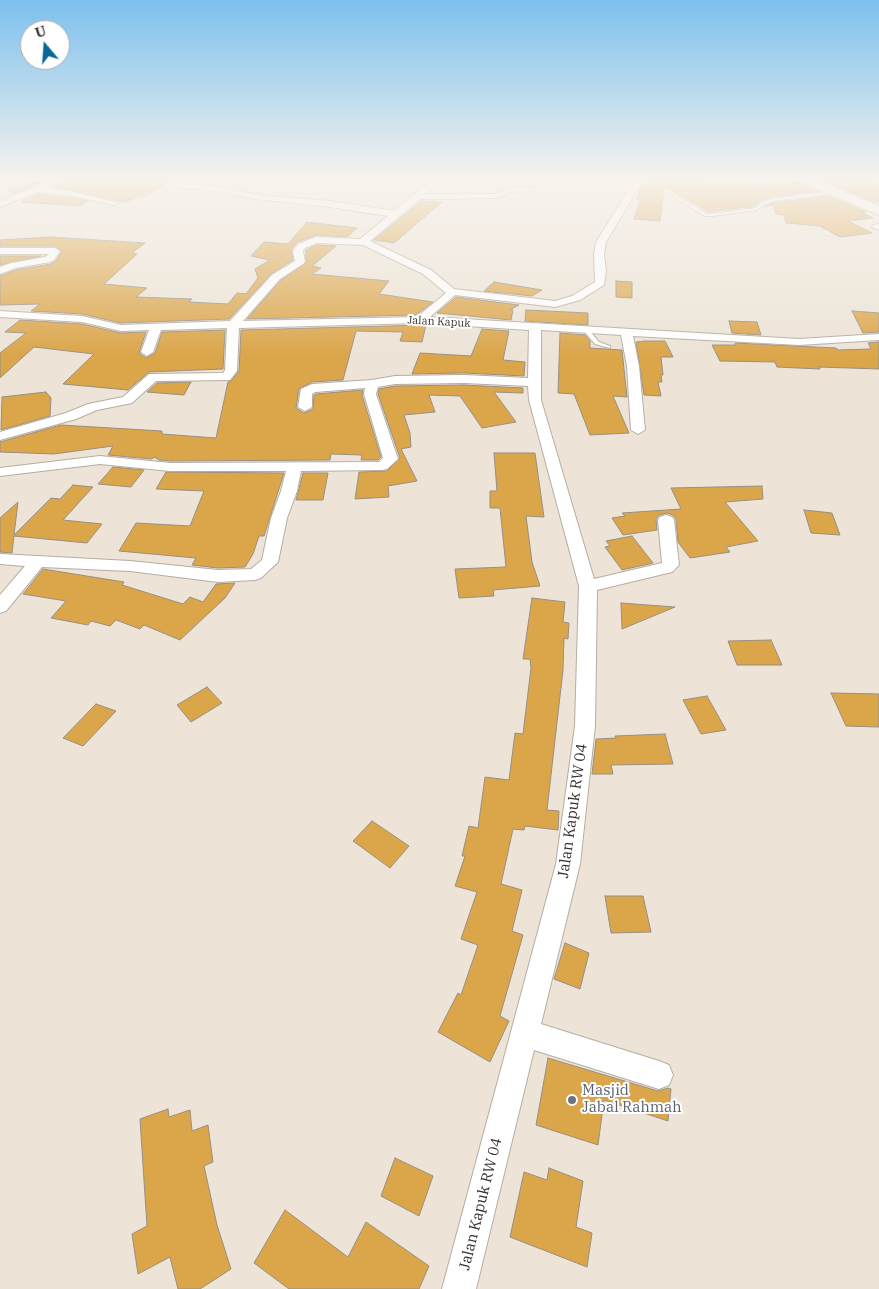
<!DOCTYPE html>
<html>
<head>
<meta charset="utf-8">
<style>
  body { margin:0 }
  #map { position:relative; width:879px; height:1289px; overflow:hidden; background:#ede4d7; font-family:"IBM Plex Serif",serif }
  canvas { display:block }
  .north { position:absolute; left:20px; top:20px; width:50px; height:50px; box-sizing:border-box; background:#fff; border:1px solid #aeacab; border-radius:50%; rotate:342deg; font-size:14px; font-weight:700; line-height:20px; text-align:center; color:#34302c }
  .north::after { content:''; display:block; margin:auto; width:18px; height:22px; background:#096897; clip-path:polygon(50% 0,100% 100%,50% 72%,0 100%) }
</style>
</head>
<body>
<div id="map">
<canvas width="879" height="1289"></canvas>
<div class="north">U</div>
</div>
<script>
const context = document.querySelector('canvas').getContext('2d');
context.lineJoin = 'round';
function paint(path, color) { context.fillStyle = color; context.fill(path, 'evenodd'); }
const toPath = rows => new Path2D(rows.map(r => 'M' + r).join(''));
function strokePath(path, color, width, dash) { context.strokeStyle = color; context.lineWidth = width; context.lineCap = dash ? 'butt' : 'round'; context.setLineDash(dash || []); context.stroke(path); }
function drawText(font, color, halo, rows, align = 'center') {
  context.font = font + ' "IBM Plex Serif",serif'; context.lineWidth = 4; context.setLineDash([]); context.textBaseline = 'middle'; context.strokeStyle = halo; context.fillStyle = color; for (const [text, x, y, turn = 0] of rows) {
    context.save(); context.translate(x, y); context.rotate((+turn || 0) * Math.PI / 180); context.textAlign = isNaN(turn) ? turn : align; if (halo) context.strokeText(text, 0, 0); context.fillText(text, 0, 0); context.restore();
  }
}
const building = toPath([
  [72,177,176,177,144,197,137,197,126,202,53,187,72,177],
  [647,177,703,179,705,182,771,185,796,181,819,191,771,197,760,201,755,206,709,212,664,186,660,221,634,219,640,200,637,200,640,189,647,177],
  [842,177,862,177,879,184,879,202,874,202,818,179,842,177],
  [39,180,46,181,16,193,7,191,39,180],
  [37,194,74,198,88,201,80,206,21,202,37,194],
  [829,196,866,212,861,212,873,218,848,221,872,233,840,237,820,226,786,223,784,215,776,214,773,205,764,207,773,203,829,196],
  [421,201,442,202,394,243,374,240,421,201],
  [307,222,357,228,347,237,316,235,297,242,291,250,293,260,271,274,229,319,121,323,82,314,31,311,40,304,0,305,0,276,16,270,51,264,56,261,62,251,55,246,0,246,0,240,50,237,145,243,132,253,137,254,104,284,147,288,136,297,192,299,189,302,228,304,237,293,246,294,258,278,255,269,270,260,251,256,264,242,288,244,307,222],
  [317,245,336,246,312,266,321,268,312,274,389,281,379,294,433,302,416,315,247,319,281,280,306,263,306,250,317,245],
  [0,256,41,256,0,265,0,256],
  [616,281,632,282,632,298,616,297,616,281],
  [494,282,542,290,532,296,484,291,494,282],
  [456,297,519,305,510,310,513,310,511,320,437,313,456,297],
  [526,310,588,313,588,325,525,321,526,310],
  [852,311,879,313,879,332,863,333,852,311],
  [20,320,82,324,121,333,146,332,139,353,146,358,155,353,162,332,225,330,223,369,149,372,128,390,63,384,94,354,34,347,0,378,0,353,26,333,5,332,20,320],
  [729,321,757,322,761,335,732,333,729,321],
  [426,325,422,342,400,341,403,332,356,331,343,380,312,382,299,389,296,408,304,413,313,409,314,395,316,394,363,390,362,395,381,457,378,460,361,460,362,455,331,454,330,460,170,461,159,460,154,457,152,459,108,455,113,446,54,454,0,452,0,442,61,425,162,431,162,434,216,438,228,382,231,381,239,371,241,330,426,325],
  [482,329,509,331,503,360,525,362,524,376,464,373,412,374,420,353,471,356,482,329],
  [560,333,585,335,590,341,590,348,622,350,627,397,613,396,629,433,590,435,574,394,558,393,560,333],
  [645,341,665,341,673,357,661,357,663,375,661,375,662,382,658,382,661,396,644,395,636,342,645,341],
  [879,342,879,369,819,367,820,369,777,367,775,362,720,361,712,345,736,345,735,343,836,348,838,350,871,349,868,343,879,342],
  [191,382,184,395,147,392,157,383,191,382],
  [464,385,523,388,523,393,494,392,516,422,482,428,460,396,429,395,435,412,404,415,410,433,411,447,401,449,417,481,388,486,389,497,355,499,359,472,387,471,400,458,378,394,379,389,395,386,464,385],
  [46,392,51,398,50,416,1,430,2,397,46,392],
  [494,453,535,453,544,517,526,516,532,562,540,586,493,590,494,596,459,598,455,569,506,567,500,508,490,508,490,491,497,491,494,453],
  [113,467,144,470,131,487,98,484,113,467],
  [166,472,284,473,264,536,259,536,253,554,245,567,218,568,192,565,196,558,119,551,136,523,190,526,204,491,156,489,166,472],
  [303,473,328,473,323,500,296,500,303,473],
  [73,485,93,487,63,520,102,524,87,543,14,536,12,553,0,552,0,518,18,502,14,535,51,498,60,499,73,485],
  [762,486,763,499,725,502,758,541,726,547,730,552,690,558,678,542,676,519,673,515,667,513,659,515,656,519,657,530,623,535,612,518,625,516,622,513,681,509,671,488,762,486],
  [804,510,832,513,840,535,811,533,804,510],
  [632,536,653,563,622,570,605,547,610,546,606,541,632,536],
  [43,569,124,582,122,585,183,604,190,597,203,602,216,584,235,583,225,598,180,640,144,625,140,629,116,620,110,626,91,621,88,625,51,618,66,601,23,594,43,569],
  [532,598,565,602,563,622,569,623,568,639,564,638,563,670,547,810,559,811,558,830,525,826,524,830,513,829,501,884,522,890,512,931,523,935,500,1016,509,1021,490,1062,438,1032,458,993,461,995,478,945,461,939,477,892,455,886,465,856,462,856,469,826,478,828,485,777,509,780,515,733,523,734,531,668,530,659,523,659,532,598],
  [621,603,675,607,622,629,621,603],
  [771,640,782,665,737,665,728,641,771,640],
  [207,687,222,703,191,722,177,705,207,687],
  [831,693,879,694,879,727,846,726,831,693],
  [707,696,726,730,701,734,683,700,707,696],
  [96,704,116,711,83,746,63,738,96,704],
  [665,734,673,764,611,765,613,774,592,774,596,739,616,738,615,736,665,734],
  [372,821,409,846,390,868,353,841,372,821],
  [605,896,643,896,651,932,611,933,605,896],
  [565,943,589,953,580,989,554,979,565,943],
  [548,1058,658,1091,668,1088,671,1089,668,1121,604,1100,598,1145,536,1125,548,1058],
  [168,1109,169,1117,190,1110,192,1131,208,1125,213,1162,204,1166,217,1225,231,1269,200,1289,178,1289,170,1257,138,1274,132,1234,147,1226,140,1119,168,1109],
  [395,1158,433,1176,419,1216,381,1196,395,1158],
  [549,1168,583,1181,576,1227,592,1233,587,1267,510,1237,524,1172,547,1180,549,1168],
  [285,1210,348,1257,366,1222,429,1266,419,1289,289,1289,254,1263,285,1210]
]);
paint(building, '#dba54a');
strokePath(building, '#978f83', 1);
const service = toPath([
  [835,191,836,193,772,201,763,205,757,210,712,216,705,216,675,198,678,197,707,214,712,214,756,208,761,203,771,199,835,191],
  [584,329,588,329,599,342,610,346,610,348,595,344,584,331,584,329]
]);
const minor = toPath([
  [60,177,70,177,46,188,74,192,118,203,114,205,74,196,37,192,0,207,0,201,60,177],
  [179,177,188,177,180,183,223,188,256,195,330,201,394,211,435,177,443,177,425,194,496,194,508,188,532,187,532,191,510,192,498,198,420,199,370,241,431,270,454,289,555,301,572,296,595,282,594,254,596,242,637,177,645,177,606,242,604,254,606,271,604,285,580,300,555,307,455,295,430,317,799,339,879,334,879,340,799,345,633,336,639,366,645,430,638,434,631,430,627,366,621,335,541,330,541,400,594,579,662,563,658,520,660,517,666,515,672,517,674,520,679,565,672,572,597,590,595,726,580,864,541,1024,659,1061,669,1065,673,1075,669,1085,659,1089,534,1050,476,1289,442,1289,556,864,575,726,579,586,529,400,528,386,464,383,395,384,378,387,376,394,398,459,387,469,382,470,301,471,297,491,287,518,278,562,261,578,255,580,218,582,130,571,42,567,6,611,0,613,0,595,25,566,0,564,0,554,130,561,218,570,251,569,262,560,271,518,281,491,286,471,170,471,100,464,0,476,0,468,100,456,170,463,379,462,383,458,364,394,365,388,315,392,312,394,312,407,305,411,298,407,301,389,312,384,372,380,395,376,464,375,528,378,529,330,420,323,239,328,237,371,230,380,156,381,132,403,97,410,76,419,0,440,0,432,66,413,88,404,123,397,149,374,223,373,225,370,227,328,161,330,153,352,147,356,141,352,149,330,121,331,82,322,0,317,0,311,82,316,121,325,230,321,272,275,295,261,293,251,298,244,316,237,360,239,388,216,330,207,256,199,223,192,169,186,169,182,179,177],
  [317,243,363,245,423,274,446,293,417,317,243,321,280,279,303,264,305,262,303,251,305,248,317,243],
  [705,177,771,179,804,177,800,179,771,183,708,180,705,180,705,177],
  [879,224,879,230,872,227,873,225,879,224],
  [0,248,55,248,60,251,54,260,50,262,16,268,0,274,0,267,11,263,45,257,49,254,0,254,0,248]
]);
const trunk = toPath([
  [793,177,808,177,879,206,879,215,795,179,793,177]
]);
strokePath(service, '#b6ada1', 2);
strokePath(minor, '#b6ada1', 2);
strokePath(trunk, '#b6ada1', 2);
paint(service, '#fff');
paint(minor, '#fff');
paint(trunk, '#fff');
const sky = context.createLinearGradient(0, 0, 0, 357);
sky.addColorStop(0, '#7cc0ee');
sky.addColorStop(0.5, '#f7f3ed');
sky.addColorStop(1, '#f7f3ed00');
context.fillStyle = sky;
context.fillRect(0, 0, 879, 357);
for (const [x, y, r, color] of [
  [572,1100,5,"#6b7280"]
]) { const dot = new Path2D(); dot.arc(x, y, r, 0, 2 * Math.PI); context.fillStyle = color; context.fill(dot); strokePath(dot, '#fff', 2); }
drawText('11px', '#34302c', '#fff', [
  ["Jalan Kapuk",439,322,3]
]);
drawText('15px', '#34302c', '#fff', [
  ["Jalan Kapuk RW 04",573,811,-82],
  ["Jalan Kapuk RW 04",481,1204,-76]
]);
drawText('15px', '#5b616d', '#fff', [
  ["Masjid",582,1091],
  ["Jabal Rahmah",582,1108]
], 'left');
</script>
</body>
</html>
